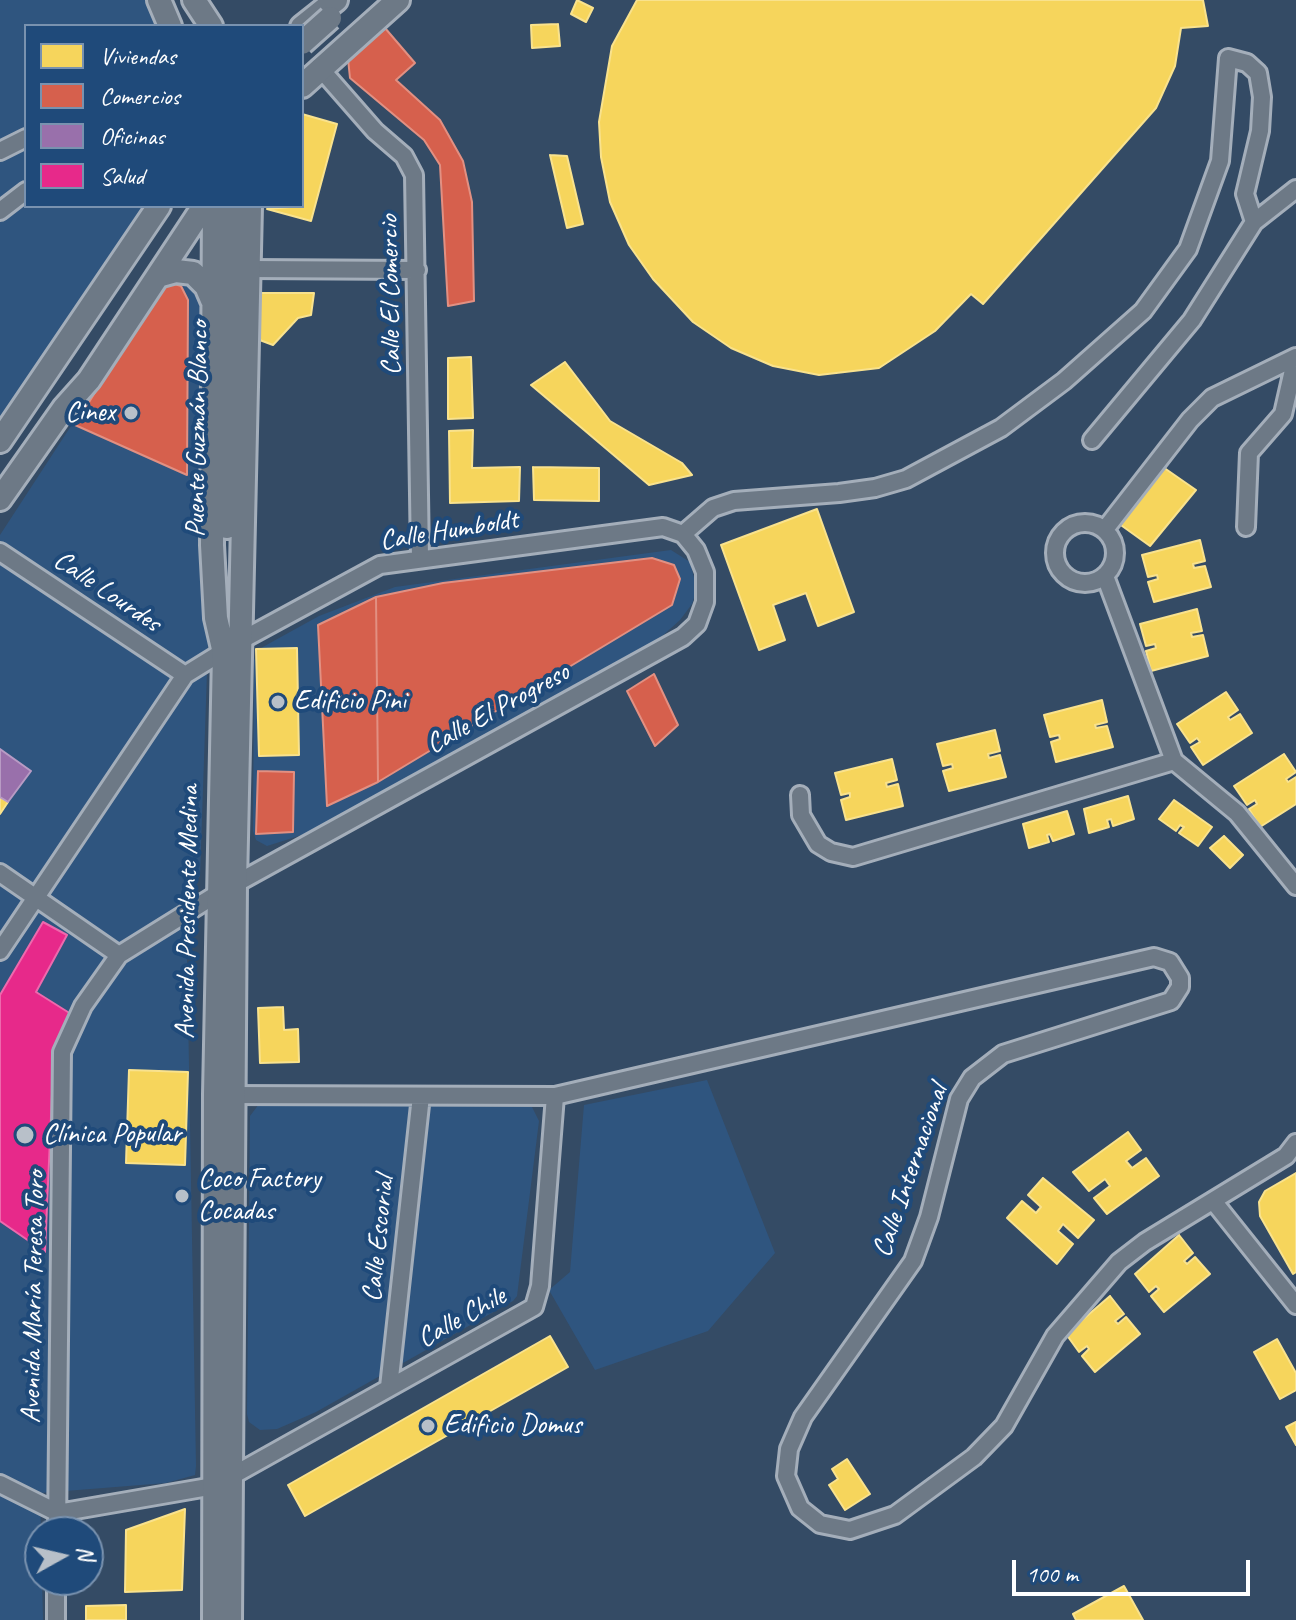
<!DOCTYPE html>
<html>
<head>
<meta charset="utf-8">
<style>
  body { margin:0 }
  #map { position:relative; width:1296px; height:1620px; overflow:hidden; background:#344b65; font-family:Caveat,sans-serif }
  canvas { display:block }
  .legend { position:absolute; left:24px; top:24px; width:280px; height:184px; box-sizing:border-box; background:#1f4a7a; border:2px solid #7992af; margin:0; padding:10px 14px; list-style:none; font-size:24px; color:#fff }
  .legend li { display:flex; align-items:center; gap:16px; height:40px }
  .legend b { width:40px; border:2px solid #7992af }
  .north { position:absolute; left:24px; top:1516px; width:80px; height:80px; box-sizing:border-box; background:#1f4a7a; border:2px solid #7992af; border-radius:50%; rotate:82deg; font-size:22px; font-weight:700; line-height:32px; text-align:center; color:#fff }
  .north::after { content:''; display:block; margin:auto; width:28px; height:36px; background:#b8c0c9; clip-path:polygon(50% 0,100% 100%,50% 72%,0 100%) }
  .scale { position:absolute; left:1012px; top:1560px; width:238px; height:36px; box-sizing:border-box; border:4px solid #fff; border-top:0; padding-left:10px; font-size:24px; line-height:28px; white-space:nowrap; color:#fff; -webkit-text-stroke:6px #1f4a7a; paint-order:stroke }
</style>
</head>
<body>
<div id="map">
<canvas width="1296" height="1620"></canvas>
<ul class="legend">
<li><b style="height:22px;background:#f6d55c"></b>Viviendas</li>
<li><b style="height:22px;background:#d6604d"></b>Comercios</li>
<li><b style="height:22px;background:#9970ab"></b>Oficinas</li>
<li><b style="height:22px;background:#e7298a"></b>Salud</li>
</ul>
<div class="north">N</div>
<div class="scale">100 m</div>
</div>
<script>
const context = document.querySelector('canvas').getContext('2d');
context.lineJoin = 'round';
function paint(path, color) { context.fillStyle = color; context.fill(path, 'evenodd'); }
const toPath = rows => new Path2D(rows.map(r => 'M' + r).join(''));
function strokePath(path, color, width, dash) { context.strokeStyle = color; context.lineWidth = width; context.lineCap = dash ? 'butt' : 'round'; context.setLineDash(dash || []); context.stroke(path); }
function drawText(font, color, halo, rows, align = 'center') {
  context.font = font + ' Caveat,sans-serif'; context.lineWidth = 8; context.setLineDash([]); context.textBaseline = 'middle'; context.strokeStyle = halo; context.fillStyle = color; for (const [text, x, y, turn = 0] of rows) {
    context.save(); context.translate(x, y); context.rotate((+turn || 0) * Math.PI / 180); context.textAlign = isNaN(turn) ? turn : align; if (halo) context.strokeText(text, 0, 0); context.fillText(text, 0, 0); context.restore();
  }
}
paint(toPath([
  [0,0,158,0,167,26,26,26,26,206,150,206,0,426],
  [186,274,203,301,210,584,200,876,186,895,196,1466,195,1475,166,1483,40,1493,43,1620,0,1620,0,535,166,280],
  [671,550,690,562,697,589,692,604,680,620,660,638,481,742,305,834,267,846,256,840,253,831,254,660,261,648,319,616,395,587],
  [707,1080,775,1253,708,1331,595,1370,549,1290,570,1272,584,1105],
  [272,1102,517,1104,532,1107,539,1121,517,1296,513,1301,316,1412,277,1429,260,1430,249,1422,247,1414,250,1116,259,1104]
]), '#2f557f');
const homes = toPath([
  [577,0,593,8,586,22,571,14,577,0],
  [637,0,1203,0,1208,26,1181,28,1175,66,1156,108,983,304,971,294,935,331,879,368,819,375,773,366,731,348,693,322,653,279,629,245,610,202,601,157,599,122,612,46,637,0],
  [558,24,560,46,532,48,531,25,558,24],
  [302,114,337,124,311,221,267,209,302,206,302,114],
  [550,155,567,156,583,224,567,228,550,155],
  [258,293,314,293,311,315,298,318,273,345,257,339,258,293],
  [471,357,473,418,448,419,448,358,471,357],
  [565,362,610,421,682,463,692,475,649,485,531,385,565,362],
  [473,430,472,468,520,467,519,501,450,503,449,431,473,430],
  [1160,465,1196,490,1150,546,1118,523,1160,465],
  [533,467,599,468,599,501,534,500,533,467],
  [817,509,854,612,818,626,806,593,773,605,785,640,759,650,721,545,817,509],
  [1200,540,1205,561,1193,564,1194,568,1205,566,1211,587,1154,602,1148,582,1158,579,1157,575,1148,577,1142,555,1200,540],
  [1197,609,1202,631,1191,633,1192,637,1203,635,1208,656,1151,671,1146,651,1156,648,1155,644,1146,646,1140,624,1197,609],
  [297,648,299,755,259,756,256,649,297,648],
  [1226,692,1238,710,1228,717,1230,720,1240,714,1252,733,1203,765,1191,747,1200,742,1197,738,1190,743,1177,724,1226,692],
  [1102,700,1107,722,1095,725,1096,728,1107,726,1113,747,1056,762,1051,742,1060,739,1059,735,1050,737,1044,715,1102,700],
  [995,730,1000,751,988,754,989,758,1000,755,1006,777,949,791,943,771,953,768,952,764,943,766,937,744,995,730],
  [1284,754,1296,772,1286,779,1288,782,1296,777,1296,804,1260,827,1249,809,1257,804,1255,800,1247,805,1234,786,1284,754],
  [892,759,897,780,886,783,887,787,898,784,903,806,846,820,841,800,850,797,850,793,841,795,835,773,892,759],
  [1128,796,1134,819,1113,826,1111,819,1107,820,1109,827,1089,833,1084,809,1128,796],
  [0,797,8,802,0,814,0,797],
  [1174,800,1212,827,1198,846,1179,833,1184,827,1180,825,1176,831,1159,819,1174,800],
  [1067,811,1074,834,1053,841,1050,834,1047,835,1049,842,1029,848,1023,824,1067,811],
  [1224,836,1243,855,1230,868,1210,848,1224,836],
  [283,1007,284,1030,298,1029,299,1062,260,1063,258,1008,283,1007],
  [129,1070,188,1072,185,1165,126,1163,129,1070],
  [1128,1132,1141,1150,1126,1161,1132,1168,1146,1158,1159,1176,1107,1214,1094,1198,1110,1186,1105,1179,1089,1191,1073,1172,1128,1132],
  [1296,1173,1296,1272,1293,1274,1260,1216,1259,1202,1265,1191,1296,1173],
  [1043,1178,1094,1220,1078,1238,1063,1224,1058,1231,1073,1244,1057,1264,1007,1218,1022,1201,1036,1213,1041,1207,1028,1195,1043,1178],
  [1179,1235,1193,1253,1184,1261,1187,1264,1195,1257,1210,1274,1164,1312,1151,1296,1159,1289,1156,1286,1149,1292,1135,1274,1179,1235],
  [1110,1296,1124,1314,1115,1321,1118,1324,1126,1317,1140,1334,1095,1372,1082,1356,1089,1349,1087,1346,1079,1352,1066,1334,1110,1296],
  [550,1336,568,1367,305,1516,288,1485,550,1336],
  [1277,1339,1296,1373,1296,1390,1280,1399,1254,1352,1277,1339],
  [1296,1422,1296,1445,1286,1427,1296,1422],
  [847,1459,870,1494,845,1510,829,1485,838,1479,832,1469,847,1459],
  [185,1509,182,1590,125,1592,126,1530,185,1509],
  [1124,1586,1143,1620,1076,1620,1073,1614,1124,1586],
  [126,1605,126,1620,86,1620,86,1606,126,1605]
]);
paint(homes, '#f6d55c');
strokePath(homes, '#f9e28d', 2);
const shops = toPath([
  [385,28,415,63,396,80,440,120,463,161,472,202,474,301,448,306,440,165,424,140,350,78,348,59,385,28],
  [171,283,181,286,188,300,187,475,75,425,161,285,171,283],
  [652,558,674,565,680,579,672,605,378,782,376,597,443,583,652,558],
  [376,597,378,782,327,806,318,625,376,597],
  [654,674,678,725,655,746,627,691,654,674],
  [258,771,294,772,293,832,256,834,258,771]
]);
paint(shops, '#d6604d');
strokePath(shops, '#e29082', 2);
const offices = toPath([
  [0,749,31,771,8,802,0,797,0,749]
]);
paint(offices, '#9970ab');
strokePath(offices, '#b89bc4', 2);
const health = toPath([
  [43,922,67,935,36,992,71,1014,54,1049,45,1252,0,1221,0,995,43,922]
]);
paint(health, '#e7298a');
strokePath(health, '#ee69ad', 2);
const street = toPath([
  [319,67,375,131,404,156,414,175,420,558],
  [0,151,26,138],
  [0,211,26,191],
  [250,269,417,270],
  [1092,440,1192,320,1254,222,1296,189],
  '1055 553a30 30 0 1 1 60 0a30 30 0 1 1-60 0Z',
  [1246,527,1249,453,1283,414,1296,357],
  [1106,528,1190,420,1212,398,1296,357],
  [683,534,713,508,734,501,839,493,875,488,906,479,1001,428,1064,381,1143,311,1188,249,1220,161,1228,58,1247,63,1258,73,1262,97,1260,131,1245,194,1254,222],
  [0,552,185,675],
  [1105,576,1174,761,1237,813,1296,886],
  [800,795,801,815,818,844,831,852,853,857,1174,761],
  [0,873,119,955],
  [0,951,185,675,240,641,380,565,663,527,683,534],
  [225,1095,555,1096,1154,957,1170,962,1180,978,1180,987,1171,1001,1003,1054,972,1078,959,1099,929,1217,913,1261,803,1417,789,1449,786,1476,800,1508,820,1524,850,1530,895,1515,974,1457,1004,1426,1055,1336,1119,1262,1145,1242,1286,1156,1296,1143],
  [1214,1202,1296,1305],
  [389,1387,421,1096],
  [0,1484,58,1513,214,1486,534,1307,540,1286,555,1096],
  [57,1532,62,1052,83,1006,119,955,217,894,683,637,697,624,705,602,705,572,696,550,683,534],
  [56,1620,56,1580]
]);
const secondary = toPath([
  [159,0,170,26],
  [194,0,211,26],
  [302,27,336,0],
  [302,86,398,0],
  [214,206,212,545,216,618,224,653,215,1094,214,1620],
  [158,276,176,271,193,273,206,286,212,300],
  [0,441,159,206],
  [0,499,64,408,89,380,204,206],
  [227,527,230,206],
  [230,1620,235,883,250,206]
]);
strokePath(street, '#a4aeba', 22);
strokePath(secondary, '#a4aeba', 28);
strokePath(street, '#6d7986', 16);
strokePath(secondary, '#6d7986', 22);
const secondaryBridge = toPath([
  [302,43,330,18]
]);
strokePath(secondaryBridge, '#a4aeba', 28, []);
strokePath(secondaryBridge, '#6d7986', 22);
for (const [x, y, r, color] of [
  [131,413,8,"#b8c0c9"],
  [278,702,8,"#b8c0c9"],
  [25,1135,10,"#b8c0c9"],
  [182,1196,8,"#b8c0c9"],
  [428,1426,8,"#b8c0c9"]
]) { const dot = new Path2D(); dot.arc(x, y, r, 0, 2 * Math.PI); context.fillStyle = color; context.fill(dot); strokePath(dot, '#1f4a7a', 3); }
drawText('28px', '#fff', '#1f4a7a', [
  ["Calle El Comercio",391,295,-91],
  ["Puente Guzmán Blanco",198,429,-89],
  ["Calle Humboldt",449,531,-9],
  ["Calle Lourdes",107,592,34],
  ["Calle El Progreso",498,709,-29],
  ["Avenida Presidente Medina",188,912,-89],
  ["Calle Internacional",911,1171,-71],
  ["Calle Escorial",379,1239,-84],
  ["Avenida María Teresa Toro",34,1297,-89],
  ["Calle Chile",462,1318,-29]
]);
drawText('28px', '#fff', '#1f4a7a', [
  ["Cinex",115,413,"right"],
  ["Edificio Pini",294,702],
  ["Clínica Popular",43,1135],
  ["Coco Factory",198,1180],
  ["Cocadas",198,1212],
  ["Edificio Domus",444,1426]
], 'left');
</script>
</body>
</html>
